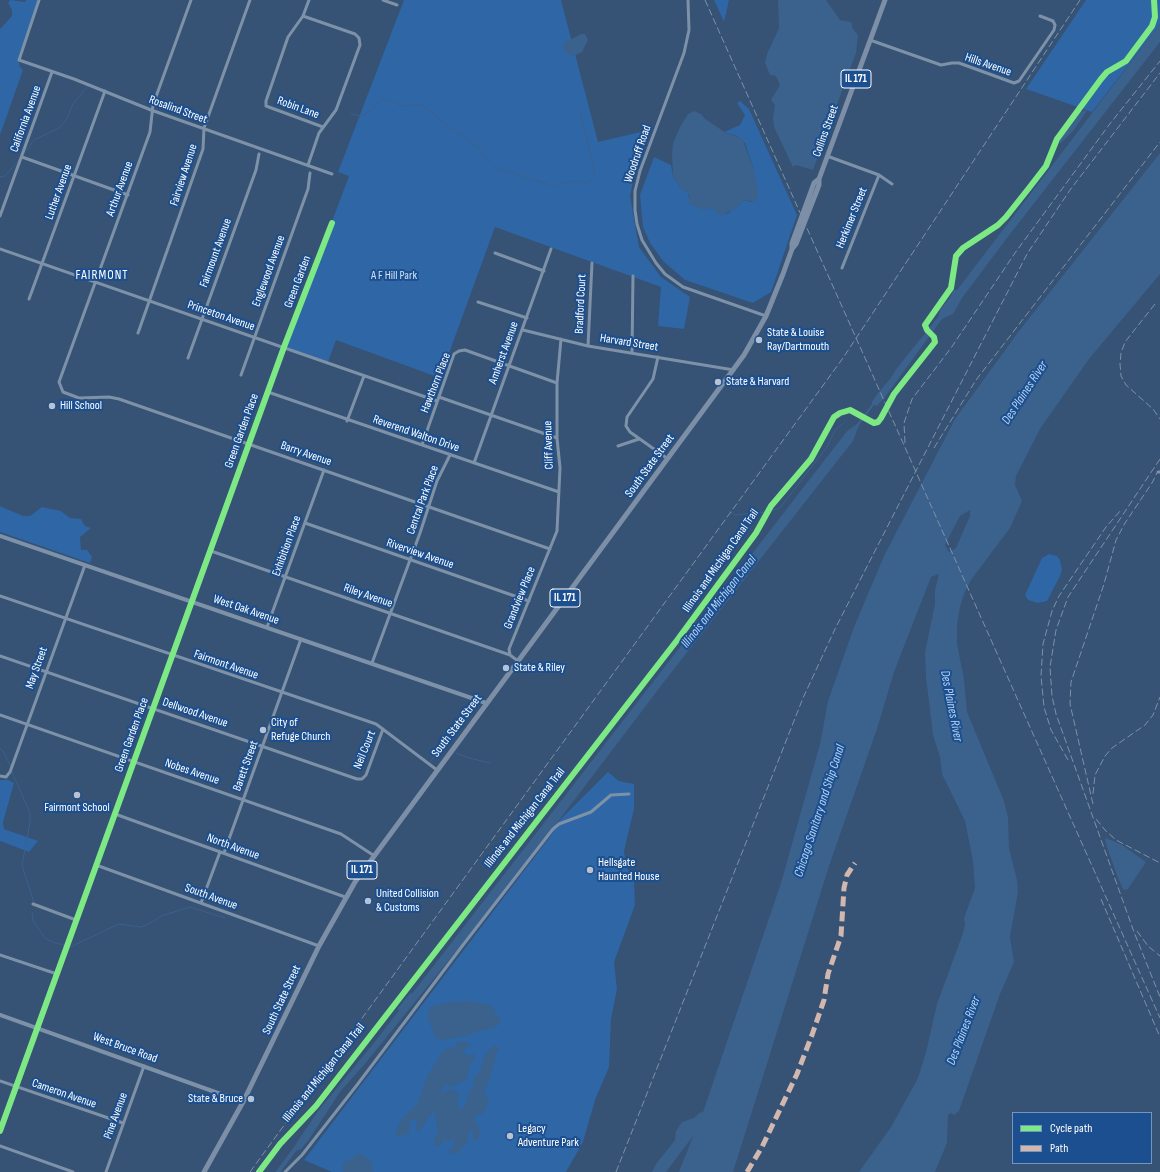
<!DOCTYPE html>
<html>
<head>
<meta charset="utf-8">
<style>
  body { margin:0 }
  #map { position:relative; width:1160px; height:1172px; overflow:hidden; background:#365274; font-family:"Sofia Sans Condensed",sans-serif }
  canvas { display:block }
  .legend { position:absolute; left:1012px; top:1112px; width:140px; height:52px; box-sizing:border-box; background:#1b4f8f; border:1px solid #7695bc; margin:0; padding:5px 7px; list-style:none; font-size:12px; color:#fff }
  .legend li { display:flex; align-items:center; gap:8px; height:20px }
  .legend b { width:20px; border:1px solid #7695bc }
</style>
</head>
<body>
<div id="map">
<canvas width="1160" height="1172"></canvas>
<ul class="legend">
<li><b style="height:5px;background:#7ce984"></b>Cycle path</li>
<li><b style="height:5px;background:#d1b7ad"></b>Path</li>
</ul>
</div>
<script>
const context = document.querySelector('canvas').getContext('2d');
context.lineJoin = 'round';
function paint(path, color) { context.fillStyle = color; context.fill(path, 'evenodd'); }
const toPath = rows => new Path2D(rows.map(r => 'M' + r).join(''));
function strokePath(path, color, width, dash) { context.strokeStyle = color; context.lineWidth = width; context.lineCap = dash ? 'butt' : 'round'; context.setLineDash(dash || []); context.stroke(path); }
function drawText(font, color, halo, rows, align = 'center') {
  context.font = font + ' "Sofia Sans Condensed",sans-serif'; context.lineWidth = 4; context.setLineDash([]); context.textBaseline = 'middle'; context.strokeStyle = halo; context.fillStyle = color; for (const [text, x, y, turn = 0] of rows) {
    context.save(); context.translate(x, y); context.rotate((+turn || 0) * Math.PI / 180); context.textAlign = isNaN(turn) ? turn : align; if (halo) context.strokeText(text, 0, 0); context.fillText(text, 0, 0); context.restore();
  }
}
paint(toPath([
  [10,0,25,2,26,0,38,0,18,58,20,67,23,70,0,135,0,29,12,16,12,10,8,3],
  [404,0,561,0,598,142,645,131,641,142,630,196,639,247,661,277,690,297,684,329,658,326,661,287,495,227,440,378,336,340,328,362,285,347,349,176,338,172],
  [714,0,729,0,724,22],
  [1086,0,1160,0,1160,24,1092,112,1026,89],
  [740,101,749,109,797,215,771,292,753,303,685,280,663,261,650,243,643,227,640,195,654,157,671,165,673,176,680,187,688,193,690,200,727,214,745,200,752,202,754,170,745,143,737,136,724,132,740,125,745,115,737,103],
  [0,506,23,516,30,516,42,507,61,511,70,518,81,519,85,526,91,528,80,537,81,550,87,550,92,557,90,563,0,532],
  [1049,554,1057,556,1060,560,1062,570,1060,576,1047,601,1038,603,1028,600,1025,595,1042,558],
  [608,772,619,781,634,784,634,809,624,851,626,866,634,881,635,905,614,962,617,989,611,1019,609,1067,595,1100,583,1142,566,1172,332,1172,304,1160,552,834,558,822],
  [0,780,8,780,14,783,3,822,4,829,38,841,29,852,0,841]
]), '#2f66a5');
paint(toPath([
  [778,0,826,0,840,20,851,22,853,29,858,35,856,53,813,170,796,165,793,167,774,127,773,117,775,105,771,100,780,85,776,76,770,75,765,63,767,54,779,28],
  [1160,24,1160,42,1007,238,962,298,953,314,942,319,885,397,877,406,874,405,859,425,853,441,667,678,509,886,364,1065,340,1092,308,1141,301,1149,297,1151,295,1148,297,1142,318,1111,373,1044,847,431,857,424,872,404,872,402,878,393,890,379,897,368,938,317,940,310,951,296,953,290,957,290],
  [581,34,585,34,588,40,582,52,574,56,567,54,563,47,564,43],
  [1088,109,1074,130,1060,144,1060,138,1071,125,1078,113],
  [694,111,701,114,704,118,726,133,742,138,754,170,757,186,758,193,756,202,745,200,733,210,720,216,718,212,710,208,703,210,688,203,690,197,688,193,680,187,673,176,672,155,673,143,680,127,688,114],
  [1160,153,1160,274,1089,359,1040,429,1016,476,1015,485,1022,501,1010,528,971,580,964,594,960,607,957,624,957,644,964,679,967,712,1004,801,1008,818,1009,848,1017,880,1018,892,1010,937,1014,962,1000,994,959,1111,954,1115,951,1113,948,1115,947,1143,935,1172,859,1172,891,1127,918,1078,926,1052,937,1004,963,933,965,924,964,918,975,888,973,861,965,821,942,774,940,757,933,735,926,677,925,652,935,604,935,590,939,574,931,577,894,672,877,729,830,863,733,1172,679,1172,693,1136,666,1172,652,1172,656,1164,675,1140,676,1131,682,1122,694,1118,699,1113,703,1112,781,883,820,744,828,701,854,627,884,556,955,419,1019,331],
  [970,510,970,516,956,548,949,552,945,545,960,516],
  [1106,838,1122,845,1146,862,1128,889,1124,890,1122,887,1118,878,1108,850,1105,840],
  [468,1001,491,1005,501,1021,496,1027,475,1032,466,1036,441,1040,435,1037,428,1018,428,1011,433,1006,450,1002],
  [463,1041,469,1043,470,1046,465,1048,464,1053,469,1056,474,1053,475,1057,469,1067,467,1080,449,1087,446,1084,441,1092,444,1093,448,1089,457,1091,459,1096,457,1105,461,1109,464,1107,469,1095,468,1091,473,1089,474,1078,481,1069,484,1056,492,1047,496,1046,500,1049,496,1054,492,1072,484,1092,489,1100,483,1114,475,1115,474,1120,478,1126,480,1132,478,1139,473,1141,473,1131,469,1131,467,1143,456,1154,448,1152,453,1147,455,1139,450,1141,443,1140,441,1145,435,1146,434,1139,438,1133,434,1110,422,1127,421,1132,416,1130,417,1121,413,1119,410,1121,409,1133,400,1136,396,1135,396,1131,402,1119,417,1104,428,1075,442,1052,450,1047,454,1049,457,1043],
  [361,1154,371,1161,373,1172,344,1172,342,1170,343,1163,350,1160,355,1155]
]), '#3b618d');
strokePath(toPath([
  [351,114,361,116,373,110,379,101,384,99,402,106,421,104,457,133,477,146,487,160,494,167,554,186,574,181,585,184,589,182,595,175,580,110],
  [27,150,34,140,59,128,66,120,73,104,87,87],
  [0,177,5,176,20,159],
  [773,510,780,508,827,447,835,430,844,423],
  [729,511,735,515,766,512],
  [0,748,3,751,11,767],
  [456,753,469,758,490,763],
  [431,761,440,747,446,748],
  [11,770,30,813,30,822,22,865,34,903],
  [32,912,33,921,45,938,52,942,64,945],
  [230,918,231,917],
  [70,947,119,924,141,927,154,921,161,916,190,907,225,918]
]), '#3b618d', 1);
strokePath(toPath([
  [400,1009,411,995],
  [278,1172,298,1145]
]), '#3b618d', 4);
strokePath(toPath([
  [39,0,19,60,74,79,151,110,332,174],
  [191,0,153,105,150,132,59,382,63,392,79,398,109,397,119,399,550,549],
  [309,0,303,16,288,37,266,101,266,106,323,127],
  [383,0,397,5],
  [688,0,689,30,684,53,640,171,635,191,635,210,637,224,642,240,656,263,665,274,683,287,766,316],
  [303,16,355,34,359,38,360,45,336,110,319,133,308,165],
  [870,40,941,65,952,63,959,63,1014,83,1019,81,1054,30,1055,25,1053,21,1040,16],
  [827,156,879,175,892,184],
  [22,157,128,195],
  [0,216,52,72],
  [0,249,437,401],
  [495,253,544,271],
  [842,268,879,175],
  [29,299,105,91],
  [478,302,527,318],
  [523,330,588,346,734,370],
  [138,333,203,149,204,128,250,0],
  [588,346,592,263],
  [632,353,633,276],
  [658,357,653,379,627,417,626,426,630,432,668,459],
  [188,358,256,170,259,154],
  [241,375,308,189,310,173],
  [268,392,559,492],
  [439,397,557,438],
  [347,421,364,376],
  [422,445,454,354,459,351,465,350,557,383],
  [618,446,639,439],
  [474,463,551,249],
  [1158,472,1160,472],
  [305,523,529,601],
  [211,551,510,655,518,661],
  [0,596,376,724,437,770],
  [267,627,324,470],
  [510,655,509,649,557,531,560,468,557,438,557,383,561,339],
  [0,656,357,779,362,779,366,775,383,729],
  [372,663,420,533,437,481,450,455],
  [0,715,341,834,373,855],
  [0,776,6,777,10,772,85,565],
  [115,814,345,897],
  [224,853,301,639],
  [96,865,319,946],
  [201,903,220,852],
  [33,904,76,920],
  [0,955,57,974],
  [0,1081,123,1123],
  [0,1131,284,347,332,223],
  [0,1146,73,1172],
  [106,1172,144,1066],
  [285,1172,302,1155,357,1085,463,945,553,829,559,824,591,812,611,795,629,794]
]), '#7d92a8', 3);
strokePath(toPath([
  [0,536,486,703],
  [0,1015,243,1102]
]), '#7d92a8', 4);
strokePath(toPath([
  [792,249,796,244,819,185,819,179,885,0],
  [204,1172,243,1102,319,946,355,882,744,355,766,316,783,274,792,249,792,243,814,183,819,179]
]), '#7d8ea7', 5);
strokePath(toPath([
  [705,0,1160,1018],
  [1155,304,1125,342,1121,353,1120,364,1121,376,1126,385,1153,409,1160,419],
  [905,443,904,423,912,399,951,348,1015,253,1109,125,1160,61],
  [934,448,976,380,1160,142],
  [1160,459,1068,597,1056,630,1050,667,1052,696,1056,714,1134,932,1160,997],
  [1068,760,1051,730,1044,707,1041,676,1043,644,1052,611,1059,596,1106,527,1121,510],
  [1093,794,1095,775,1105,756,1112,748,1145,725,1153,715,1160,697],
  [1093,804,1070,704,1071,682,1104,584,1116,540,1125,523,1152,483,1158,471],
  [1096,819,1105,830,1116,840,1160,863],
  [1101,899,1160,1037],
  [1137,931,1148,946,1160,956],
  [250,1172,843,358,1080,0],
  [616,1172,803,698,835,629,1027,254,1070,190,1160,73]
]), '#7e92a7', 1, [7, 3]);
strokePath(toPath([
  [747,1172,762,1147,797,1074,812,1035,824,1000,828,974,841,936,844,888,847,875,855,863]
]), '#d1b7ad', 5, [10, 5]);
strokePath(toPath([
  [0,1131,284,347,332,223],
  [259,1172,280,1144,316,1106,678,639,756,533,771,506,811,459,834,417,840,413,850,410,874,423,878,422,881,418,894,394,935,342,934,337,927,330,925,325,951,288,956,256,963,248,998,225,1006,217,1029,188,1046,166,1057,139,1101,79,1107,72,1126,61,1152,26,1155,17,1154,0]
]), '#7ce984', 6);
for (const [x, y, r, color] of [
  [759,340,4,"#b9c2ce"],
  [718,382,4,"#b9c2ce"],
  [52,406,4,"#b9c2ce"],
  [506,668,4,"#b9c2ce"],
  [263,730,4,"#b9c2ce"],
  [77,795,4,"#b9c2ce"],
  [590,870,4,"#b9c2ce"],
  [368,901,4,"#b9c2ce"],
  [251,1099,4,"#b9c2ce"],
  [510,1136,4,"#b9c2ce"]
]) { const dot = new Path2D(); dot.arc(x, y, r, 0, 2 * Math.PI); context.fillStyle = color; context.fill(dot); strokePath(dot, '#1b4f8f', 1.5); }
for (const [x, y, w] of [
  [856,79,30],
  [565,598,30],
  [362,870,30]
]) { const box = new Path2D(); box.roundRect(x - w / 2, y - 9, w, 18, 3); context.fillStyle = '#1b4f8f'; context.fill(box); strokePath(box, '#fff', 1); }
drawText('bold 11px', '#fff', null, [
  ["IL 171",856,79],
  ["IL 171",565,598],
  ["IL 171",362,870]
]);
drawText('12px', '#fff', '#1b4f8f', [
  ["Hills Avenue",988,65,19],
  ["Robin Lane",298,108,20],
  ["Rosalind Street",178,110,20],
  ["California Avenue",26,119,-70],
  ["Collins Street",826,131,-70],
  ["Woodruff Road",638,154,-71],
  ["Fairview Avenue",184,175,-72],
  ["Arthur Avenue",120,189,-70],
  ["Luther Avenue",59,192,-70],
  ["Herkimer Street",852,218,-68],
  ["Fairmount Avenue",216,253,-70],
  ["Englewood Avenue",269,271,-70],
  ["Green Garden",298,282,-69],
  ["Bradford Court",581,304,-87],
  ["Princeton Avenue",221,316,19],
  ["Harvard Street",629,343,9],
  ["Amherst Avenue",504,353,-70],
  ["Hawthorn Place",436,383,-69],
  ["Green Garden Place",242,431,-70],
  ["Reverend Walton Drive",416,434,19],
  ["Cliff Avenue",549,445,-92],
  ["Barry Avenue",306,454,19],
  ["South State Street",650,466,-54],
  ["Central Park Place",423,500,-70],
  ["Exhibition Place",287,546,-70],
  ["Riverview Avenue",420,554,19],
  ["Illinois and Michigan Canal Trail",721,561,-55],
  ["Riley Avenue",368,596,19],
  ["Grandview Place",520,598,-68],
  ["West Oak Avenue",246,610,19],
  ["Fairmont Avenue",226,665,19],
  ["May Street",37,668,-70],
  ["Dellwood Avenue",195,713,19],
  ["South State Street",457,726,-53],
  ["Green Garden Place",132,735,-70],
  ["Neil Court",365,750,-68],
  ["Barett Street",246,766,-70],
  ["Nobes Avenue",192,772,19],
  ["Illinois and Michigan Canal Trail",525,818,-52],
  ["North Avenue",233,847,20],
  ["South Avenue",211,897,20],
  ["South State Street",282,1000,-65],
  ["West Bruce Road",125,1048,20],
  ["Illinois and Michigan Canal Trail",324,1073,-51],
  ["Cameron Avenue",64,1094,19],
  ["Pine Avenue",116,1116,-70]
]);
drawText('12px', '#cfe3fa', '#1b4f8f', [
  ["A F Hill Park",394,276]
]);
drawText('12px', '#fff', '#1b4f8f', [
  ["State & Louise",767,333],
  ["Ray/Dartmouth",767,347],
  ["State & Harvard",726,382],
  ["Hill School",60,406],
  ["State & Riley",514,668],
  ["City of",271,723],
  ["Refuge Church",271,737],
  ["Fairmont School",77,808,"center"],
  ["Hellsgate",598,863],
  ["Haunted House",598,877],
  ["United Collision",376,894],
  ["& Customs",376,908],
  ["State & Bruce",243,1099,"right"],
  ["Legacy",518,1129],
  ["Adventure Park",518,1143]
], 'left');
context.letterSpacing = '1px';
drawText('13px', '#fff', '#1b4f8f', [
  ["FAIRMONT",102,276]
]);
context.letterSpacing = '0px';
drawText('italic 13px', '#b5d3f5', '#1b4f8f', [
  ["Des Plaines River",1025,393,-57],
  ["Illinois and Michigan Canal",719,602,-52],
  ["Des Plaines River",951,706,79],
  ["Chicago Sanitary and Ship Canal",820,811,-72],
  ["Des Plaines River",964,1031,-69]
]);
</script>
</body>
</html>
